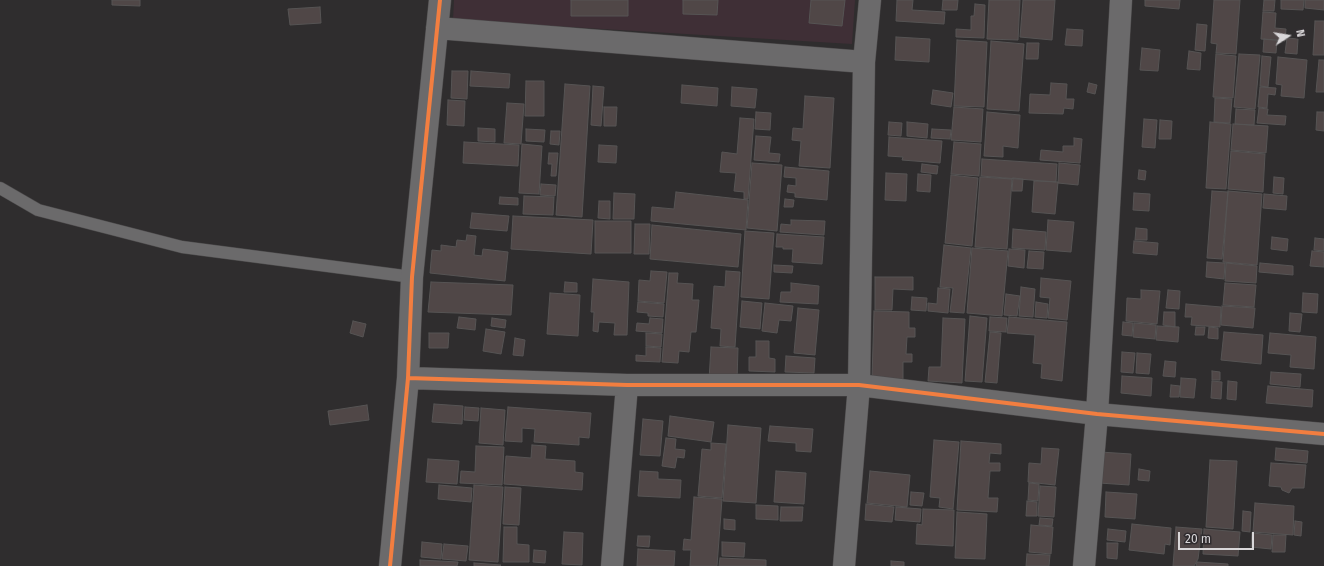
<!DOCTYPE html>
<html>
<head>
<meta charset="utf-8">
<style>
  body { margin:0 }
  #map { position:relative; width:1324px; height:566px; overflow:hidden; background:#2f2d2e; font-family:"Fira Sans",sans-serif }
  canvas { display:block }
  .north { position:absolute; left:1268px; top:16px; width:40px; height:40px; -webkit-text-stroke:3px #302c2f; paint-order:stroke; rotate:78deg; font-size:11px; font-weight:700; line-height:16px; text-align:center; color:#d9d7d9 }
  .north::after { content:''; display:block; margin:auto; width:14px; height:18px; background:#d9d7d9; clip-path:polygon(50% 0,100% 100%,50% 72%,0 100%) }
  .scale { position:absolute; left:1178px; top:532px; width:76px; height:18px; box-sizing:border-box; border:2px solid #d9d7d9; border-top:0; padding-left:5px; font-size:12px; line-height:14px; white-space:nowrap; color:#d9d7d9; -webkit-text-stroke:3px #302c2f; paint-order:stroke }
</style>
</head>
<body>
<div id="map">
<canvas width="1324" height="566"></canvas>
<div class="north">N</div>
<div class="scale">20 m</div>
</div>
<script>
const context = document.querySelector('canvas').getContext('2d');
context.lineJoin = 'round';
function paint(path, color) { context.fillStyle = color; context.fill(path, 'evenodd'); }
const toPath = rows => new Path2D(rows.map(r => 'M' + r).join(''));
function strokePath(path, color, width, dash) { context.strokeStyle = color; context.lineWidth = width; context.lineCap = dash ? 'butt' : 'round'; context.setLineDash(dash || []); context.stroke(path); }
paint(toPath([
  [454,0,855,0,852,44,453,20]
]), '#3f2f36');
const building = toPath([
  [112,0,140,0,140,6,112,5,112,0],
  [571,0,628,0,628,16,571,16,571,0],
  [683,0,718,0,717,15,683,14,683,0],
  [811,0,845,0,842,26,809,23,811,0],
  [897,0,913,0,912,10,945,12,944,24,896,21,897,0],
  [943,0,958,0,957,10,942,10,943,0],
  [989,0,1020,0,1018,40,987,39,989,0],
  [1023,0,1055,0,1052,40,1020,37,1023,0],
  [1145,0,1180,0,1179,9,1145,6,1145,0],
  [1214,0,1240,0,1236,54,1216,53,1217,44,1211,43,1214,0],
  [1264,0,1275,0,1274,11,1263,11,1264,0],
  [1281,0,1304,0,1303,10,1281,9,1281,0],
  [1305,0,1324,0,1324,10,1305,8,1305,0],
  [975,4,985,5,984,38,956,37,956,29,971,30,971,16,974,16,975,4],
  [320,7,321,23,290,25,288,9,320,7],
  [1263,12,1276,13,1275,28,1286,29,1285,41,1261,39,1263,12],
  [1315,21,1324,21,1324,55,1313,55,1315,21],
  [1197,24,1207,25,1205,51,1195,50,1197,24],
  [1067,29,1083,30,1082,46,1065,45,1067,29],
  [896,37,930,39,929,62,895,60,896,37],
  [1287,38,1298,39,1297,54,1285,53,1287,38],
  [1264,39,1277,40,1276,53,1263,52,1264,39],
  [957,40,987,42,984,107,954,106,957,40],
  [991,41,1024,44,1019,111,987,109,991,41],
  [1027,43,1039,43,1038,59,1026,59,1027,43],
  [1142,48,1160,50,1158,71,1140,70,1142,48],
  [1189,51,1201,53,1200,70,1187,69,1189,51],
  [1216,54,1236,56,1233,98,1213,97,1216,54],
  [1239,54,1260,55,1255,109,1234,107,1239,54],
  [1262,56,1271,57,1268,87,1260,86,1262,56],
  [1278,57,1307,60,1304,98,1281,96,1282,85,1276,84,1278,57],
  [1319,60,1324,60,1324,92,1316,92,1319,60],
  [452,71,468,71,467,99,451,98,452,71],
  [471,71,510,74,509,88,470,86,471,71],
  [526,81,544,81,544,116,525,116,526,81],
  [1051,83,1067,84,1066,99,1074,99,1073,109,1064,108,1063,114,1029,113,1030,94,1050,95,1051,83],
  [1089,83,1097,85,1095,94,1087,92,1089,83],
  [565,84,590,86,582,217,556,215,565,84],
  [682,85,718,88,717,106,681,103,682,85],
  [593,86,604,87,601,126,591,125,593,86],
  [732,87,757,89,755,108,731,106,732,87],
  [1260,87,1276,88,1275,95,1268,94,1267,108,1258,107,1260,87],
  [933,90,953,93,951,107,931,104,933,90],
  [805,96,834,98,830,168,799,166,801,141,792,140,793,128,803,129,805,96],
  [1215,98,1232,99,1230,123,1214,122,1215,98],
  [448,100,465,101,464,126,447,125,448,100],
  [507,103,524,104,521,144,504,143,507,103],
  [604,107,617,107,616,126,604,126,604,107],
  [954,107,983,109,981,142,951,140,954,107],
  [1259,108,1268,109,1267,115,1286,116,1285,125,1257,123,1259,108],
  [1236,109,1255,110,1254,125,1235,124,1236,109],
  [756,112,771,113,770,130,755,129,756,112],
  [987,112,1020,115,1018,148,1003,146,1003,157,984,156,987,112],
  [1317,112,1324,112,1324,131,1316,130,1317,112],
  [740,118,754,119,748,199,744,199,744,192,734,191,736,173,720,172,722,152,737,154,740,118],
  [1144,119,1157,120,1155,148,1142,147,1144,119],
  [1160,120,1172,121,1171,139,1159,139,1160,120],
  [889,122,902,123,901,136,888,135,889,122],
  [907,122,928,124,927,138,907,136,907,122],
  [1210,122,1231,124,1226,189,1206,188,1210,122],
  [1233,124,1268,126,1266,153,1231,150,1233,124],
  [478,128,495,129,495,142,478,141,478,128],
  [526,129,545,130,544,142,526,141,526,129],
  [932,129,951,130,950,139,931,138,932,129],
  [551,131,560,131,559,145,550,144,551,131],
  [756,136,771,137,769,153,780,154,779,162,754,160,756,136],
  [889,137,942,141,940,163,902,160,903,157,888,156,889,137],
  [1074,138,1082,139,1080,163,1040,160,1041,150,1063,152,1063,146,1074,146,1074,138],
  [464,142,519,145,518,166,463,163,464,142],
  [954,142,981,144,979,176,951,174,954,142],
  [522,144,542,146,539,194,519,193,522,144],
  [599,145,617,146,616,163,598,162,599,145],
  [1231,151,1265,154,1263,192,1228,189,1231,151],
  [549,153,558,153,556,176,551,176,552,164,548,164,549,153],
  [982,159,1057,164,1056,182,981,176,982,159],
  [752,163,782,165,777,231,747,228,752,163],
  [1059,163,1080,165,1078,185,1058,183,1059,163],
  [922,164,938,166,937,174,921,172,922,164],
  [785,167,829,171,827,200,795,197,795,193,787,192,788,185,796,186,796,178,784,177,785,167],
  [1139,170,1146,171,1145,180,1138,179,1139,170],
  [886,173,907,174,906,201,885,200,886,173],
  [918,174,931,175,930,192,917,191,918,174],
  [951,175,978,178,972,246,945,243,951,175],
  [980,177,1012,179,1007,249,975,247,980,177],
  [1274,177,1284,178,1283,194,1273,193,1274,177],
  [1013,178,1023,179,1022,191,1012,191,1013,178],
  [1034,181,1058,182,1055,214,1032,212,1034,181],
  [541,184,556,185,555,196,540,195,541,184],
  [1212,191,1228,192,1222,259,1207,258,1212,191],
  [1228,191,1262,194,1257,265,1223,262,1228,191],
  [676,192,748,200,746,230,651,221,652,207,674,209,676,192],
  [614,193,635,194,634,219,613,219,614,193],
  [1134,193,1150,194,1149,211,1133,210,1134,193],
  [1264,194,1287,196,1286,210,1263,208,1264,194],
  [524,196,554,197,553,215,523,214,524,196],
  [500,197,518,198,518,205,499,204,500,197],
  [785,199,794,200,793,207,784,207,785,199],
  [599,201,610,201,610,219,598,218,599,201],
  [472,213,509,216,507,231,470,228,472,213],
  [513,216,593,220,591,254,511,249,513,216],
  [791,220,825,221,824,235,780,232,781,224,791,225,791,220],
  [1048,220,1074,222,1071,252,1046,250,1048,220],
  [595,221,631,221,631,253,595,253,595,221],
  [635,224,650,224,649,254,634,254,635,224],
  [652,225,741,234,738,267,650,259,652,225],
  [1136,228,1147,229,1147,240,1135,240,1136,228],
  [1013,229,1046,232,1045,250,1012,248,1013,229],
  [745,231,774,233,769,299,741,297,745,231],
  [777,234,824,237,822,264,792,262,793,249,783,249,783,247,776,247,777,234],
  [467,235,476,236,474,255,482,256,483,249,508,252,505,281,430,273,432,250,441,251,441,245,456,247,457,240,466,241,467,235],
  [1272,237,1288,239,1287,251,1271,249,1272,237],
  [1315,238,1324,239,1324,251,1314,250,1315,238],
  [1134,241,1158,243,1157,255,1133,253,1134,241],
  [944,245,971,248,964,313,950,312,953,288,940,287,944,245],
  [972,248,1008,251,1002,316,967,313,972,248],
  [1009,249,1025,250,1024,268,1008,266,1009,249],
  [1029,251,1044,252,1043,269,1027,268,1029,251],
  [1312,251,1324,252,1324,267,1310,266,1312,251],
  [1207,262,1225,263,1224,279,1206,277,1207,262],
  [1226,263,1257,266,1256,283,1225,281,1226,263],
  [1260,263,1293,266,1293,275,1259,272,1260,263],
  [774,265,793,266,792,273,774,272,774,265],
  [651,271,667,272,664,303,638,301,639,280,650,281,651,271],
  [726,271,740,272,735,347,720,346,721,329,711,328,714,286,725,287,726,271],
  [669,273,678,273,677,283,693,284,692,300,699,300,696,332,691,332,689,352,679,351,678,363,662,362,669,273],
  [875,277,913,277,913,290,893,289,892,310,875,310,875,277],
  [1041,278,1071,281,1067,320,1048,318,1050,298,1040,297,1041,278],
  [593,279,629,282,627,335,614,335,615,323,599,322,598,332,593,331,594,312,591,312,593,279],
  [431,282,513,285,511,315,428,312,431,282],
  [565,282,577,283,577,292,564,292,565,282],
  [791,283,819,286,818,304,780,302,781,292,791,292,791,283],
  [1225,283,1256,285,1254,307,1223,305,1225,283],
  [1021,287,1035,289,1033,317,1019,316,1021,287],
  [938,288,950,289,948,313,928,311,928,303,937,304,938,288],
  [1141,290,1160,291,1157,324,1126,321,1127,298,1141,299,1141,290],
  [1168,290,1180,291,1179,309,1166,308,1168,290],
  [550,293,580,295,578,336,547,334,550,293],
  [1303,293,1318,294,1317,313,1302,312,1303,293],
  [1006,294,1020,296,1017,316,1004,315,1006,294],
  [912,297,927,298,926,311,911,310,912,297],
  [742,301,762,303,760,329,740,327,742,301],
  [638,302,664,304,663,317,648,316,648,313,637,312,638,302],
  [1036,302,1048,304,1047,318,1035,317,1036,302],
  [765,303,793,306,791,321,779,320,777,333,762,331,765,303],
  [1186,304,1221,307,1220,327,1191,325,1192,317,1185,317,1186,304],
  [1222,306,1255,308,1253,328,1221,325,1222,306],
  [798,308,819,310,815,355,794,353,798,308],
  [874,311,909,312,909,328,915,328,915,337,907,337,906,354,912,354,912,362,903,362,903,380,872,379,874,311],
  [1164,312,1175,312,1175,327,1163,325,1164,312],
  [1290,313,1302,314,1300,332,1289,331,1290,313],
  [970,316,987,318,982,382,965,381,970,316],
  [459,317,476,319,475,330,457,328,459,317],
  [990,317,1007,318,1006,332,989,331,990,317],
  [1009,317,1067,322,1062,381,1041,378,1042,364,1033,363,1035,335,1007,333,1009,317],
  [492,318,506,320,505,328,491,326,492,318],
  [650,318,663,319,662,333,636,331,637,323,649,324,650,318],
  [943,318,965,319,962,383,928,381,929,367,941,367,943,318],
  [353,321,366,324,363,337,350,333,353,321],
  [1123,322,1133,323,1132,336,1122,335,1123,322],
  [1134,323,1156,325,1155,339,1133,337,1134,323],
  [1157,326,1179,327,1178,342,1156,340,1157,326],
  [1196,327,1205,327,1204,335,1195,335,1196,327],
  [1209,327,1218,328,1218,339,1208,338,1209,327],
  [486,329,505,332,501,354,483,351,486,329],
  [990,332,1001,333,997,383,985,382,990,332],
  [1224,332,1263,335,1261,364,1221,360,1224,332],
  [429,333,449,333,448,348,429,348,429,333],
  [646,333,662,334,661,347,646,346,646,333],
  [1270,333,1316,337,1314,369,1290,367,1291,355,1268,353,1270,333],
  [515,338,525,340,523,356,513,355,515,338],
  [756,341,769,341,769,358,775,359,775,372,749,371,749,357,756,357,756,341],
  [646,347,661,348,660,362,636,361,636,355,646,356,646,347],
  [711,347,738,348,737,381,709,380,711,347],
  [1122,352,1135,353,1133,373,1121,372,1122,352],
  [1137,353,1151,354,1149,374,1136,373,1137,353],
  [786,356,815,358,814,373,785,372,786,356],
  [1165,361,1176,362,1175,377,1163,376,1165,361],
  [1212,371,1220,372,1220,380,1212,380,1212,371],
  [1271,372,1301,374,1300,387,1270,384,1271,372],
  [1122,376,1152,378,1151,396,1121,393,1122,376],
  [1181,378,1196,379,1194,398,1180,397,1181,378],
  [1212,381,1222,382,1221,399,1211,398,1212,381],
  [1228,381,1237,382,1236,400,1227,399,1228,381],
  [1171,385,1180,386,1179,397,1170,397,1171,385],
  [1268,386,1313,390,1312,407,1266,403,1268,386],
  [434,404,463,406,462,424,432,422,434,404],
  [367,405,369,420,330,425,328,411,367,405],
  [465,407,479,408,478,421,464,420,465,407],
  [508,407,591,413,589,438,579,437,579,445,534,442,535,429,522,428,522,442,505,441,508,407],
  [481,408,505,410,503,445,479,443,481,408],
  [670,416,714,422,711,442,668,436,670,416],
  [643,419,663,421,660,456,640,455,643,419],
  [728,425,761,428,756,503,723,501,728,425],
  [770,426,813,429,811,452,796,451,796,443,768,441,770,426],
  [666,438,676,439,675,449,685,450,684,458,677,457,675,468,662,466,666,438],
  [934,440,959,442,953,509,939,507,940,498,930,497,934,440],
  [961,441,1001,444,1001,454,990,453,989,463,1000,463,1000,471,990,471,988,498,998,498,997,512,957,510,961,441],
  [711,443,726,444,722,498,698,496,702,449,711,450,711,443],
  [532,445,546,446,545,459,575,461,575,472,583,473,582,490,504,484,506,456,531,458,532,445],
  [476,446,504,447,502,485,460,483,461,471,475,472,476,446],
  [1042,448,1059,449,1055,485,1028,482,1029,463,1041,464,1042,448],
  [1276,448,1308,451,1307,463,1275,460,1276,448],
  [1100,452,1131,454,1129,485,1099,483,1100,452],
  [428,459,459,461,457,484,426,482,428,459],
  [1210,460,1237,461,1233,529,1206,527,1210,460],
  [1271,463,1306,465,1304,488,1292,488,1289,493,1282,490,1281,487,1269,486,1271,463],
  [1139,469,1150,471,1149,481,1138,480,1139,469],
  [640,471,658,472,658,479,681,480,680,498,638,496,640,471],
  [776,471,806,473,804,504,774,502,776,471],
  [870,471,910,475,907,507,867,503,870,471],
  [1029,483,1039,484,1038,501,1028,500,1029,483],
  [439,485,472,488,471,502,438,499,439,485],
  [474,485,503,487,498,562,469,560,474,485],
  [1040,486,1056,487,1054,517,1038,516,1040,486],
  [505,487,521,488,519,525,503,524,505,487],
  [911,492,924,493,922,506,910,505,911,492],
  [1106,492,1137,494,1135,519,1105,517,1106,492],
  [694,497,722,499,717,566,690,566,691,550,683,550,684,539,691,540,694,497],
  [1027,501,1037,502,1037,516,1026,516,1027,501],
  [1255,503,1294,506,1293,535,1253,532,1255,503],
  [866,504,894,507,892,522,865,520,866,504],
  [756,505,778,506,778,520,756,519,756,505],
  [781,507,803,507,802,521,780,521,781,507],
  [896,507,921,509,920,522,895,520,896,507],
  [923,509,954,510,953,546,916,544,917,524,922,525,923,509],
  [1243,511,1251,512,1250,532,1242,531,1243,511],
  [957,512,987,514,985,559,955,558,957,512],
  [1040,518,1053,519,1052,526,1039,525,1040,518],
  [724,519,735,520,735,530,724,529,724,519],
  [1295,521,1302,522,1301,536,1294,535,1295,521],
  [1132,524,1171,528,1170,545,1165,544,1164,554,1129,550,1132,524],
  [1031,525,1053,527,1051,554,1029,552,1031,525],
  [504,527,517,527,517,544,529,545,529,562,503,562,504,527],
  [1176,527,1202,529,1198,559,1194,566,1173,566,1176,527],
  [1108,529,1126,531,1125,542,1107,540,1108,529],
  [1204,529,1240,532,1238,556,1203,554,1204,529],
  [564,532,583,533,582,565,562,564,564,532],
  [1252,533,1272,535,1271,549,1251,547,1252,533],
  [1273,535,1286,535,1285,552,1272,552,1273,535],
  [638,536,650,536,649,547,637,546,638,536],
  [422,542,442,544,441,559,421,557,422,542],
  [722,542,745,543,744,557,722,556,722,542],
  [1107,543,1118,543,1117,559,1107,558,1107,543],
  [444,544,468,546,466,561,442,559,444,544],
  [638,549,675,551,674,566,637,566,638,549],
  [534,550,546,551,545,563,533,562,534,550],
  [1027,554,1050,555,1049,566,1026,566,1027,554],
  [720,558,766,560,766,566,719,566,720,558],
  [420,560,458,562,457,566,420,566,420,560],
  [891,561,904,562,904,566,891,566,891,561],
  [1197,562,1228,564,1228,566,1196,566,1197,562],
  [474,563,501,565,500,566,474,566,474,563]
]);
paint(building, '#504747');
strokePath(building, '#565454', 1);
const lane = toPath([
  [0,188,38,210,182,247,412,277]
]);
const street = toPath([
  [437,28,864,62],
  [408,378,627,385,859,385,1097,414,1324,434],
  [390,566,408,378,412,277,440,0],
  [612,566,627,385],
  [844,566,859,385,864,62,870,0],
  [1084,566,1097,414,1121,0]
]);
strokePath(lane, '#4a4849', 13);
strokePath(street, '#4a4849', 23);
strokePath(lane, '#6b6a6b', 12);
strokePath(street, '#6b6a6b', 22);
strokePath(toPath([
  [408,378,627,385,859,385,1097,414,1324,434],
  [390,566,408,378,412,277,440,0]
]), '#f27e40', 4);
</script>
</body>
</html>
